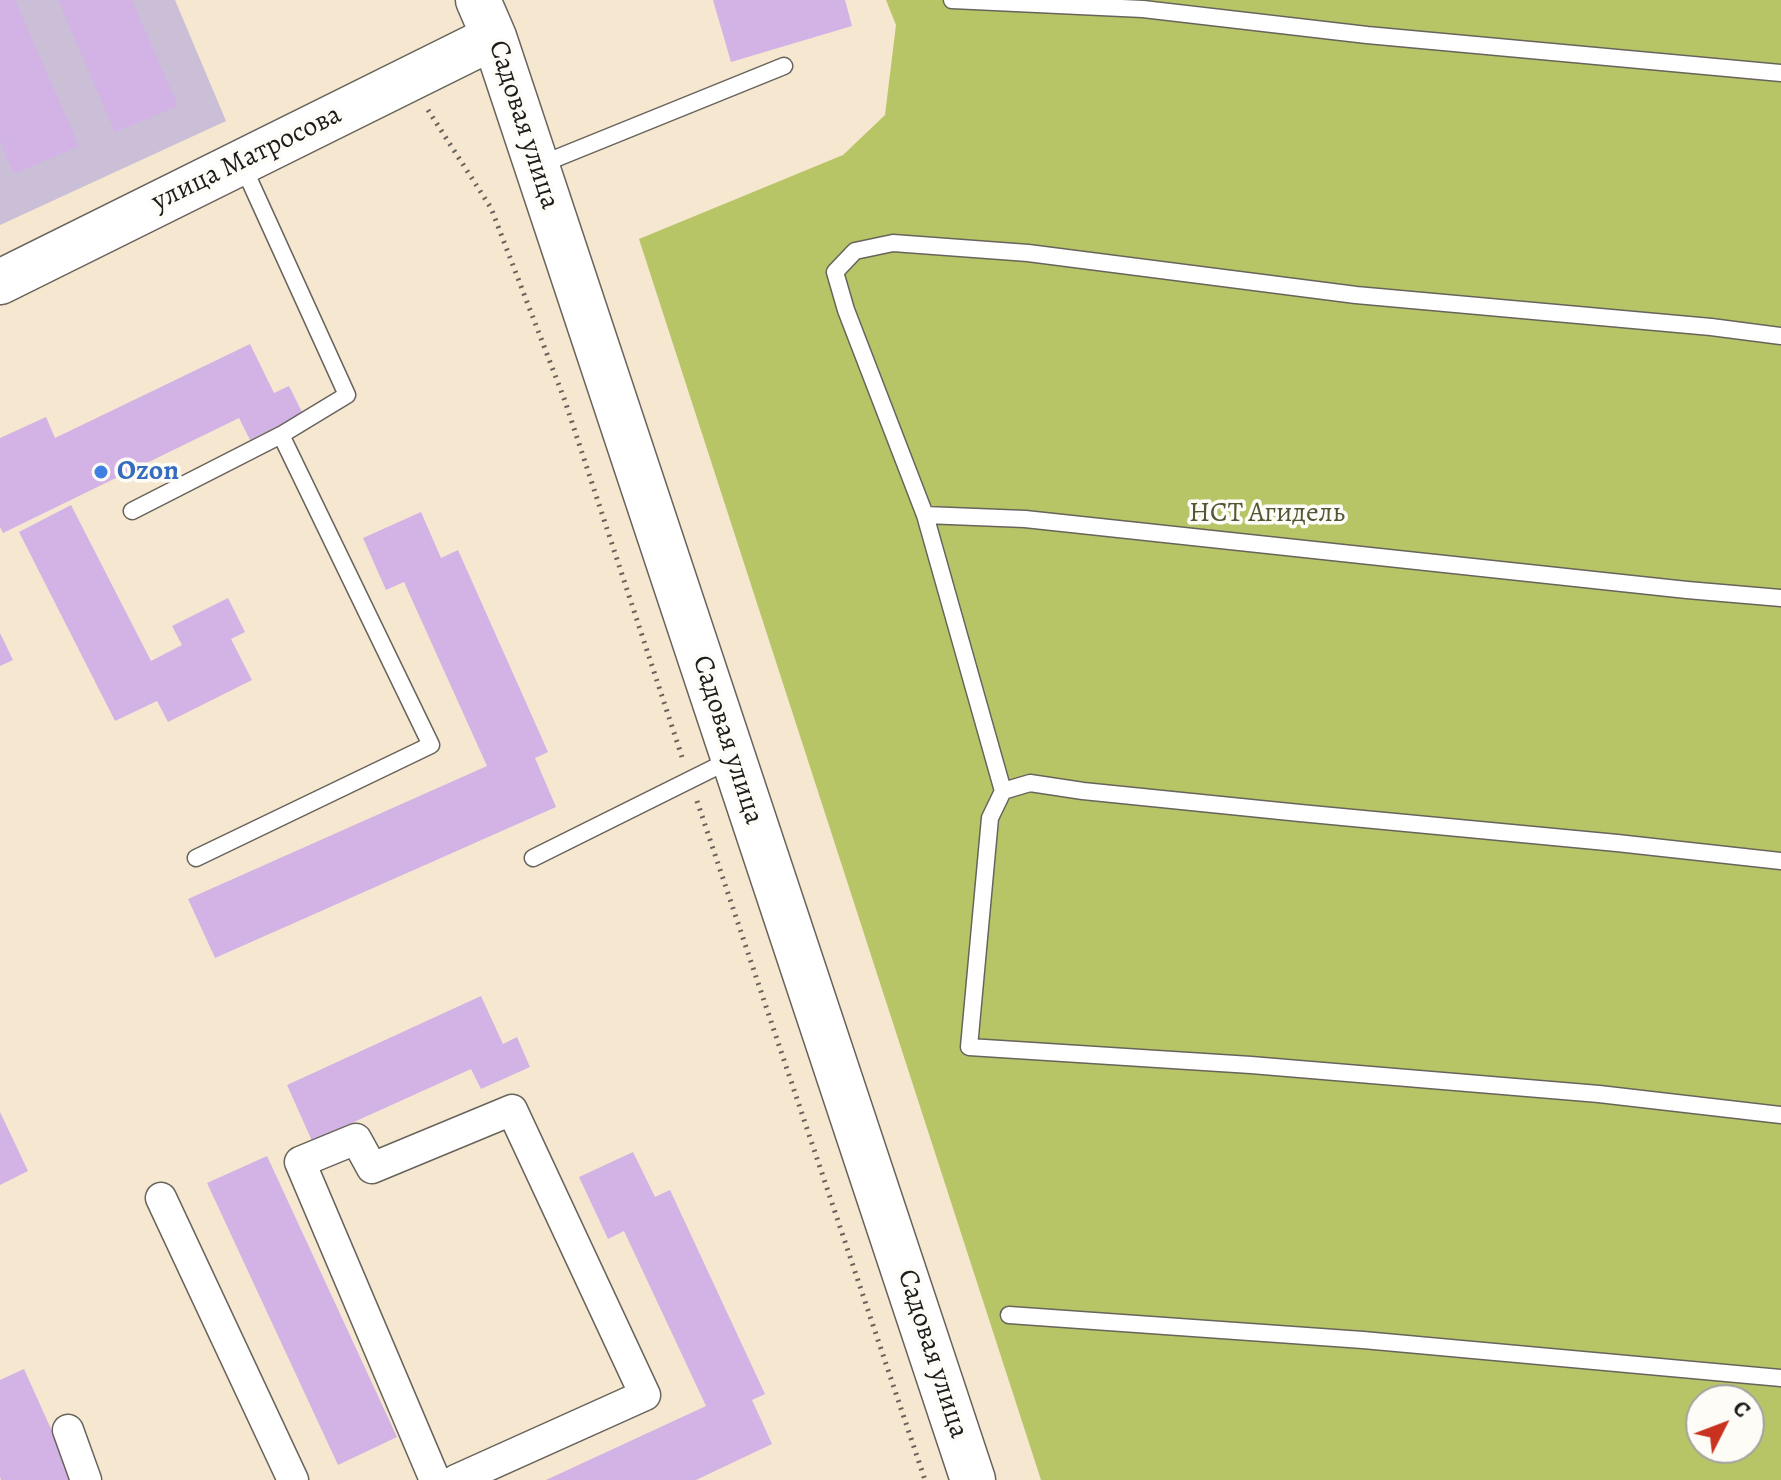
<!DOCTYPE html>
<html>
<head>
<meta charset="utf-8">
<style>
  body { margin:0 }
  #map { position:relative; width:1781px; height:1480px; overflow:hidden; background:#f5e7d0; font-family:Alegreya,serif }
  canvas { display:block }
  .north { position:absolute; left:1685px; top:1384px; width:80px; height:80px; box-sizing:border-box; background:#fdfcf7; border:2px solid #a3a29f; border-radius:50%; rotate:48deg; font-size:22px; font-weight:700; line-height:32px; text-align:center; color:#1c1c1c }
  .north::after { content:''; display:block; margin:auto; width:28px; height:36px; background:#c8321e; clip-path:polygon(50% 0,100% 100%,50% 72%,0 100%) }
</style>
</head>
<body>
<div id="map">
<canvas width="1781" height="1480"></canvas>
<div class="north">С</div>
</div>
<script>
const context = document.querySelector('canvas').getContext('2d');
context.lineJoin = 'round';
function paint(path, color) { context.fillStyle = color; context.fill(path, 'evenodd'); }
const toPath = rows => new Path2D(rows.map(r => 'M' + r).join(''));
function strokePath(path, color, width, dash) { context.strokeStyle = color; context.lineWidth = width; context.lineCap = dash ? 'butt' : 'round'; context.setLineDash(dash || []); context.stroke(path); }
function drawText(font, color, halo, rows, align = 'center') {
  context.font = font + ' Alegreya,serif'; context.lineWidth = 7; context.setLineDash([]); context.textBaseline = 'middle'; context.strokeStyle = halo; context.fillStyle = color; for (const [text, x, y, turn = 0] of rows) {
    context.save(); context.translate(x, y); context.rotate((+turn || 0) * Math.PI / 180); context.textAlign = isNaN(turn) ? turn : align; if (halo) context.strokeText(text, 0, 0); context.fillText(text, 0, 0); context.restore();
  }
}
paint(toPath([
  [0,0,175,0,226,121,0,225]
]), '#cabfd7');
paint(toPath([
  [886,0,1781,0,1781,1480,1041,1480,639,239,843,155,885,115,896,25],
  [1701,1400,1749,1400,1749,1448,1701,1448]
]), '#b8c567');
paint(toPath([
  [0,0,15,0,79,146,14,174,0,141],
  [58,0,132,0,178,106,115,132],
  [713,0,845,0,852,26,731,62],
  [250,344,274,393,289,386,303,414,250,440,239,418,3,533,0,527,0,438,46,417,55,438],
  [71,505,151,661,182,645,172,626,228,598,245,632,231,639,252,680,168,722,157,701,115,721,19,532],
  [421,512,441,558,458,550,548,752,535,758,556,807,215,958,188,899,487,766,404,582,386,590,363,538],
  [0,633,13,660,0,666],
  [481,996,503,1044,517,1037,530,1067,481,1089,471,1069,312,1141,287,1085],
  [0,1112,28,1171,0,1185],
  [633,1152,655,1197,670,1190,765,1394,752,1400,772,1444,696,1480,546,1480,706,1406,624,1231,608,1239,579,1177],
  [267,1156,397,1437,338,1465,207,1183],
  [24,1369,74,1480,1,1480,0,1477,0,1380]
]), '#d3b3e6');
const lane = toPath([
  [952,0,1143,9,1367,35,1781,73],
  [537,166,784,66],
  [132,511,281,435],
  [925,515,1025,519,1687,590,1781,598],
  [1003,791,925,515,846,310,835,272,855,251,893,243,1028,253,1356,295,1711,327,1781,336],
  [196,858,431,745,281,435,347,395,242,164],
  [533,858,732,759],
  [1781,861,1617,843,1300,813,1083,791,1030,783,1003,791,990,818,969,1047,1251,1065,1599,1094,1781,1115],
  [1009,1315,1363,1340,1781,1378]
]);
const street = toPath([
  [161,1198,293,1480],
  [68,1430,86,1480],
  [435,1480,300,1162,356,1139,372,1168,512,1110,645,1395,456,1480]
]);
const secondary = toPath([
  [478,0,494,37,973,1480],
  [0,282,494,37]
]);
strokePath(lane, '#68635b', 19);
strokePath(street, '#68635b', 33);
strokePath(secondary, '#68635b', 47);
strokePath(toPath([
  [428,110,491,208,565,401,682,757],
  [697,801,925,1480]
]), '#68635b', 5, [2, 6]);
strokePath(lane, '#fff', 16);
strokePath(street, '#fff', 30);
strokePath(secondary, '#fff', 44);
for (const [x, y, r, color] of [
  [101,472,8,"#3f7fe0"]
]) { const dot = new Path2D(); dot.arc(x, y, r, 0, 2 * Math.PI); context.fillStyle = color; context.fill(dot); strokePath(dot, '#fdfcf7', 3); }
drawText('28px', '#1c1c1c', '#fdfcf7', [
  ["Садовая улица",523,125,72],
  ["улица Матросова",247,159,-26],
  ["Садовая улица",727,740,72],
  ["Садовая улица",932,1354,72]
]);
drawText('bold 28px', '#366cbe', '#fdfcf7', [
  ["Ozon",117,472]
], 'left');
drawText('28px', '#535736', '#fdfcf7', [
  ["НСТ Агидель",1267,514]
]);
</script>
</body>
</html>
